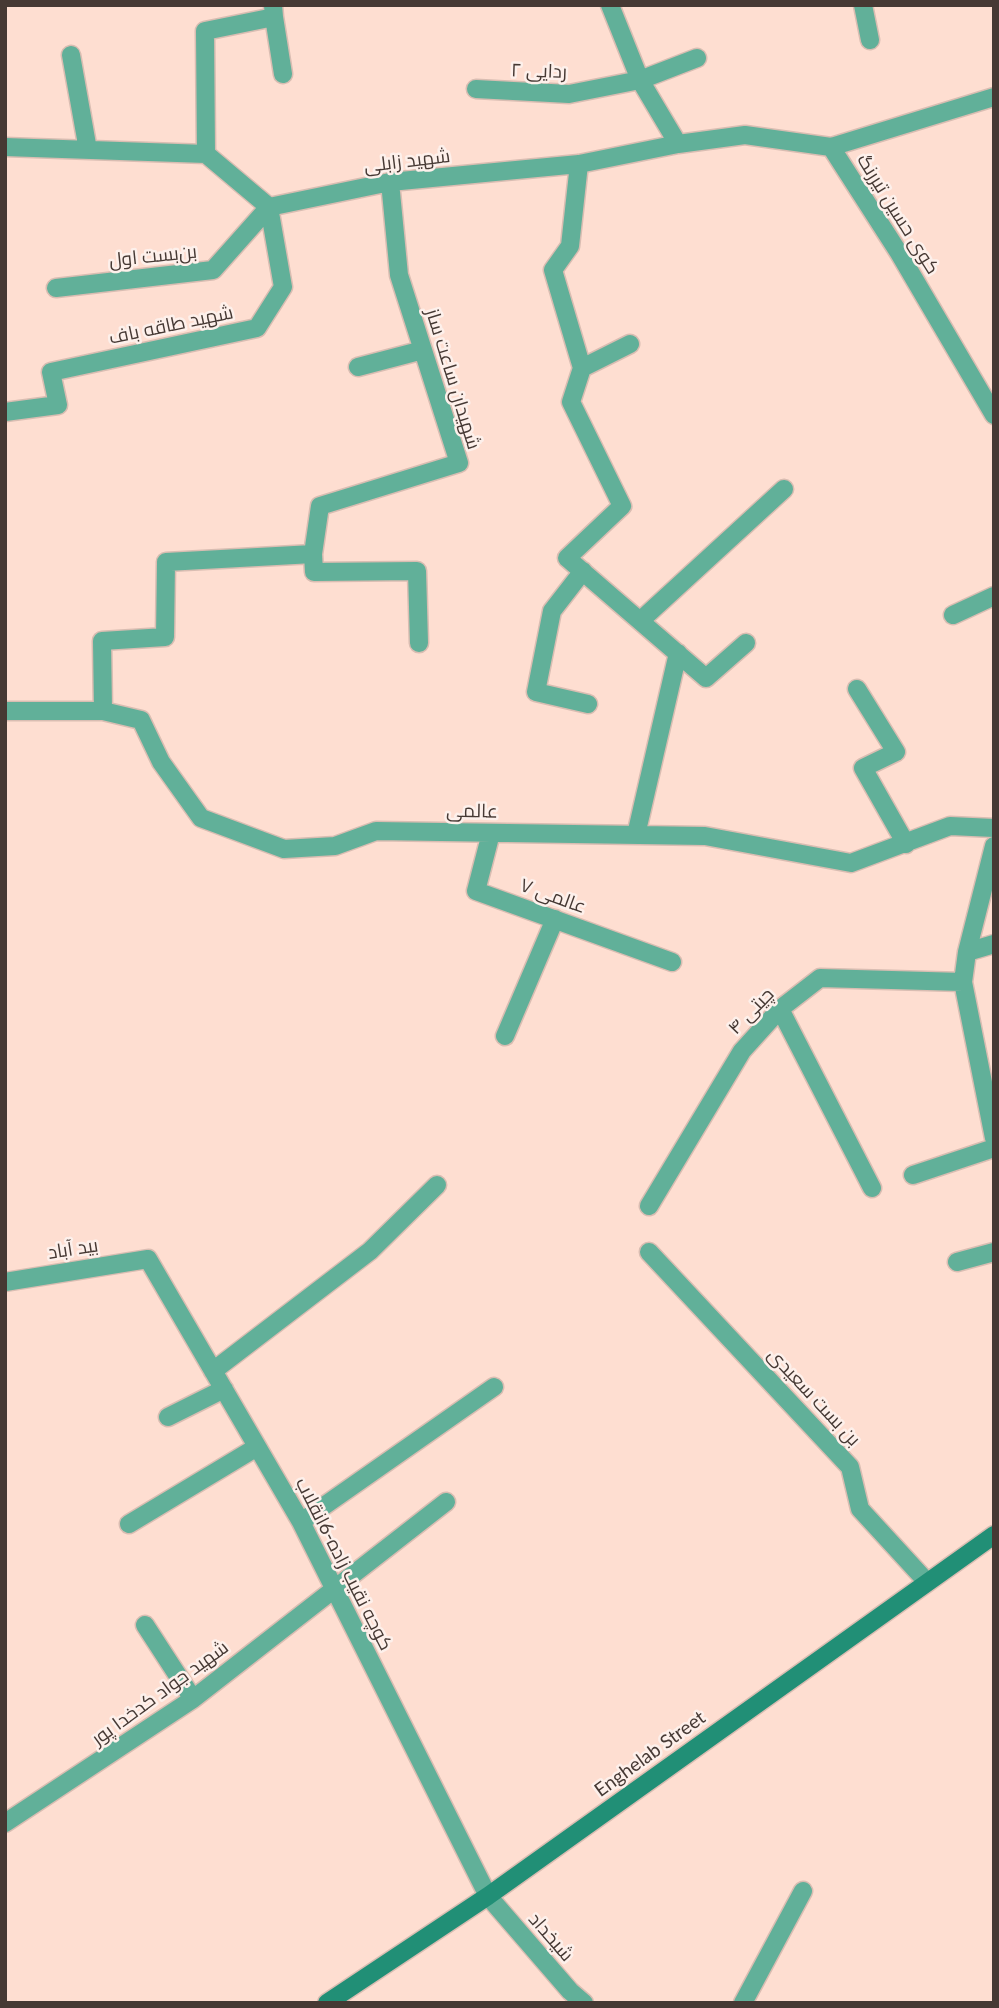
<!DOCTYPE html>
<html>
<head>
<meta charset="utf-8">
<style>
  body { margin:0 }
  #map { position:relative; width:999px; height:2008px; overflow:hidden; background:#feded1; font-family:Lato,sans-serif }
  canvas { display:block }
  .frame { position:absolute; inset:0; border:7px solid #463934; pointer-events:none }
</style>
</head>
<body>
<div id="map">
<canvas width="999" height="2008"></canvas>
<div class="frame"></div>
</div>
<script>
const context = document.querySelector('canvas').getContext('2d');
context.lineJoin = 'round';
const toPath = rows => new Path2D(rows.map(r => 'M' + r).join(''));
function strokePath(path, color, width, dash) { context.strokeStyle = color; context.lineWidth = width; context.lineCap = dash ? 'butt' : 'round'; context.setLineDash(dash || []); context.stroke(path); }
function drawText(font, color, halo, rows, align = 'center') {
  context.font = font + ' Lato,Cairo,sans-serif'; context.lineWidth = 5; context.setLineDash([]); context.textBaseline = 'middle'; context.strokeStyle = halo; context.fillStyle = color; for (const [text, x, y, turn = 0] of rows) {
    context.save(); context.translate(x, y); context.rotate((+turn || 0) * Math.PI / 180); context.textAlign = isNaN(turn) ? turn : align; if (halo) context.strokeText(text, 0, 0); context.fillText(text, 0, 0); context.restore();
  }
}
const minor = toPath([
  [610,5,640,80,678,144],
  [863,5,870,40],
  [274,17,283,74],
  [71,55,88,150],
  [476,89,569,94,640,80,697,58],
  [994,97,831,147,899,253,994,415],
  [5,147,206,154,269,207,390,182,579,164,678,144,745,135,831,147],
  [206,154,205,31,274,17,273,5],
  [579,164,570,246,553,270,582,368,571,402,622,506,567,558,706,678,746,643],
  [56,288,213,270,269,207],
  [358,367,423,350],
  [582,368,630,344],
  [5,412,58,405,51,372,257,328,283,287,269,207],
  [313,554,314,572,417,571,419,643],
  [583,571,552,611,536,692,588,704],
  [953,615,994,596],
  [640,621,784,489],
  [857,689,896,752,863,768,906,844],
  [5,711,103,711,141,720,161,762,201,818,284,849,335,846,376,831,705,836,851,863,950,826,994,828],
  [103,711,102,641,165,637,166,562,313,554,320,506,459,463,399,275,390,182],
  [491,833,476,891,672,962],
  [636,835,678,653],
  [994,846,967,952,963,982,994,1138],
  [967,952,994,944],
  [780,1009,872,1188],
  [505,1036,555,919],
  [913,1175,994,1148],
  [649,1206,742,1051,780,1009,820,978,963,982],
  [649,1252,850,1467,860,1509,927,1582],
  [957,1262,994,1252],
  [5,1282,148,1259,301,1522,488,1896,570,1991,584,2003],
  [213,1371,370,1251,437,1185],
  [168,1417,224,1389],
  [301,1522,494,1387],
  [129,1524,257,1447],
  [145,1625,193,1699],
  [5,1823,193,1699,446,1502],
  [743,2003,803,1891]
]);
const secondary = toPath([
  [327,2003,488,1896,994,1535]
]);
strokePath(minor, '#d9bdb2', 21);
strokePath(secondary, '#d9bdb2', 21);
strokePath(minor, '#61b099', 18);
strokePath(secondary, '#218f76', 18);
drawText('19px', '#463934', '#fdf0eb', [
  ["ردایی ۲",539,71,2],
  ["شهید زابلی",407,161,-7],
  ["کوی حسین تیررنگ",898,214,58],
  ["بن‌بست اول",153,256,-6],
  ["شهید طاقه باف",171,325,-12],
  ["شهیدان ساعت ساز",453,379,73],
  ["عالمی",472,811,1],
  ["عالمی ۷",553,896,20],
  ["چیتی ۴",751,1011,-46],
  ["بید آباد",73,1249,-9],
  ["بن بست سعیدی",814,1397,47],
  ["کوچه نقیب زاده-6انقلاب",344,1564,63],
  ["شهید جواد کدخدا پور",160,1693,-36],
  ["Enghelab Street",650,1754,-36],
  ["شیخداد",551,1937,49]
]);
</script>
</body>
</html>
